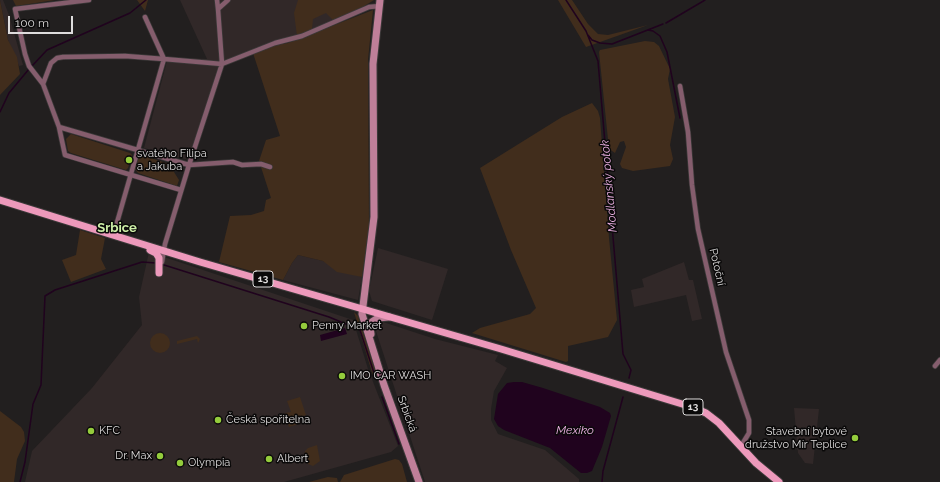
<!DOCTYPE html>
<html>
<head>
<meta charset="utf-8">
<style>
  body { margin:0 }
  #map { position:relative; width:940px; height:482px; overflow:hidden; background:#221f1f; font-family:Raleway,sans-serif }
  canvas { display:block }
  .scale { position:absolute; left:8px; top:16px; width:65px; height:18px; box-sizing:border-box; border:2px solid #dedcdc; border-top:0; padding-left:5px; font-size:12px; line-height:14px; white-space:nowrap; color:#dedcdc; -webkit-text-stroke:3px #0a0909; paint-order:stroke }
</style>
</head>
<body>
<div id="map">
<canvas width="940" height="482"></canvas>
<div class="scale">100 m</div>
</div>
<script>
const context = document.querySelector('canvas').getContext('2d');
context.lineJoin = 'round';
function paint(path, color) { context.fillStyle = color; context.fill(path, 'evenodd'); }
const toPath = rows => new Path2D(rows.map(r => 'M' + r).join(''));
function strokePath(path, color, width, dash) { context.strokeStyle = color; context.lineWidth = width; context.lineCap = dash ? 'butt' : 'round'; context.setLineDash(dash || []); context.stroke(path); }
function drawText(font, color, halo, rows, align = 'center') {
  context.font = font + ' Raleway,sans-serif'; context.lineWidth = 3; context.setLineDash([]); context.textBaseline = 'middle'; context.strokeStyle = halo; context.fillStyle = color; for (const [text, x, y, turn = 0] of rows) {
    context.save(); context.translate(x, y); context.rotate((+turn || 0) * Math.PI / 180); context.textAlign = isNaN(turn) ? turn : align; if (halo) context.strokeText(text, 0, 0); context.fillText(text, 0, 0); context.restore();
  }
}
paint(toPath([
  [0,0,3,0,9,15,23,65,19,66,8,40],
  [180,0,298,0,300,5,324,0,336,24,226,64,223,68,193,161,144,148,167,61,166,57,207,59],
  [378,248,448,269,432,320,372,301,369,291],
  [149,252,353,320,368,369,398,446,391,452,284,482,25,482,32,451,92,388,142,325,139,297],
  [298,255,323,261,362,277,358,300,283,280,292,263],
  [684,262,689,280,693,280,702,319,692,321,686,295,634,307,631,290,644,287,642,279],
  [383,322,435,339,498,355,495,361,507,368,494,391,491,409,491,420,498,434,545,450,579,479,579,482,425,482,375,328],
  [794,408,819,409,813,464,805,463,798,453]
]), '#312828');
paint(toPath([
  [0,0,8,40,17,57,20,74,0,95],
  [13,0,55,0,16,6],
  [137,0,148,0,145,11],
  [298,0,374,0,358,10,333,20,326,13,313,19,312,29,297,36,294,13],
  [558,0,572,0,588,24,598,34,608,35,648,25,586,47],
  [373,10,368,60,369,227,362,277,337,272,323,261,298,255,292,263,283,280,219,262,230,216,251,215,264,211,266,200,271,198,259,161,266,140,280,136,253,53,276,45,288,43],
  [645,41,654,42,659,46,670,69,668,79,675,117,670,145,673,159,670,166,633,171,622,168,620,164,626,147,624,141,620,142,615,153,609,149,599,52,600,50],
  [592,103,598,111,600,118,609,238,617,320,608,337,568,346,568,361,566,362,472,333,480,328,530,314,536,308,511,250,480,168,562,117],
  [71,134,130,153,132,155,128,168,126,170,71,153,68,151,66,139],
  [142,155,169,164,179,180,177,186,138,173,135,169,139,157],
  [80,230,105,238,101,259,106,269,71,282,62,260,76,255],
  [354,312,358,316,377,377,375,377,373,376],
  '150 343a10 10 0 1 1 20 0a10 10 0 1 1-20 0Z',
  [197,336,200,339,198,343,197,339,177,344,177,341],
  [300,397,306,415,297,418,298,424,289,427,285,413,291,412,287,401],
  [0,411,21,427,24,432,25,441,17,459,14,482,0,482],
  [317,445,320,461,313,466,308,464,304,457,305,451,308,448],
  [395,459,399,460,402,464,407,482,340,482,344,475],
  [328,477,337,478,338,482,309,482]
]), '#412d1c');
paint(toPath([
  [345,328,347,334,321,341,320,335],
  [514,382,522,382,543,388,600,407,610,413,611,416,602,447,592,471,587,473,581,473,550,448,504,430,498,426,494,419,498,394,507,383]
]), '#20031e');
strokePath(toPath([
  [566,0,586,31,598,61,623,354,631,370,629,378],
  [666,23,705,0],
  [648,30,653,31,660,36,667,52,680,118],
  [588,35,592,40,600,43,612,44,663,24],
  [32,66,47,50,130,13,146,0],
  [0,112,9,93,29,69],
  [161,264,329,317,358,329],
  [360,330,375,376],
  [382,397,399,444],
  [20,482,25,462,33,404,41,385,45,296,55,290,142,262,156,263],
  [602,482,603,471,623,397]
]), '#20031e', 1.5);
const street = toPath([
  [217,0,218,9],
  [43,84,29,66,25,54,15,9,89,0],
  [680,86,688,132,692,185,698,229,726,352,749,420,749,433,741,446],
  [59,127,43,84,51,63,57,58,63,57,125,56,164,59,145,17],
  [181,190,65,155,59,127,189,165,233,162,242,165,261,164,270,167],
  [116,226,164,59,222,64,275,43,302,36,369,7,380,6],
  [162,262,165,244,189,165,222,64,218,9,228,0],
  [935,366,940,360]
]);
const secondary = toPath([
  [380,0,373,64,374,217,362,314,384,385,419,482],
  [371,334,370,327,372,322,378,318,389,317]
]);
const primary = toPath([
  [0,200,200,262,501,349,692,407,706,413,719,423,756,463,779,482],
  [150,250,156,253,159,258,159,273]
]);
strokePath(street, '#3c3939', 6);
strokePath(secondary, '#3c3939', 9);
strokePath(primary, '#3c3939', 9);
strokePath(street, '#855d6d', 4.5);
strokePath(secondary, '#bf7f99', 7);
strokePath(primary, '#ed99bb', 7);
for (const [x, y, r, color] of [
  [129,160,4,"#94cc3c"],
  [304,326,4,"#94cc3c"],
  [342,376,4,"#94cc3c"],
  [218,420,4,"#94cc3c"],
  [91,431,4,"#94cc3c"],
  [855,438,4,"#94cc3c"],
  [160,456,4,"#94cc3c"],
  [269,459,4,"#94cc3c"],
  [180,463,4,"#94cc3c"]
]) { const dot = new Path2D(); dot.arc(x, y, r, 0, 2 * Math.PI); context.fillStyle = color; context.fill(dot); strokePath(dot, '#0a0909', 1.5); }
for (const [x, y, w] of [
  [263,279,20],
  [693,407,20]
]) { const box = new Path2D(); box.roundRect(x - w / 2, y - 8, w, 16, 3); context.fillStyle = '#0a0909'; context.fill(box); strokePath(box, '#dedcdc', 1); }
drawText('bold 10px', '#dedcdc', null, [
  ["13",263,279],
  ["13",693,407]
]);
drawText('11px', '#dedcdc', '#0a0909', [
  ["svatého Filipa",137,154],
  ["a Jakuba",137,167],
  ["Penny Market",312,326],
  ["IMO CAR WASH",350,376],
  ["Česká spořitelna",226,420],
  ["KFC",99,431],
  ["Stavební bytové",847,432,"right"],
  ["družstvo Mír Teplice",847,445,"right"],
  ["Dr. Max",152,456,"right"],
  ["Albert",277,459],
  ["Olympia",188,463]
], 'left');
drawText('11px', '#dedcdc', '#0a0909', [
  ["Potoční",717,267,77],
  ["Srbická",407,414,70]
]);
drawText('italic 12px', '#edb1e4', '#0a0909', [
  ["Modlanský potok",609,186,-95],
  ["Mexiko",575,430]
]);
drawText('bold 13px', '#ceefa8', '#0a0909', [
  ["Srbice",117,228]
]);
</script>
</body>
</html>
